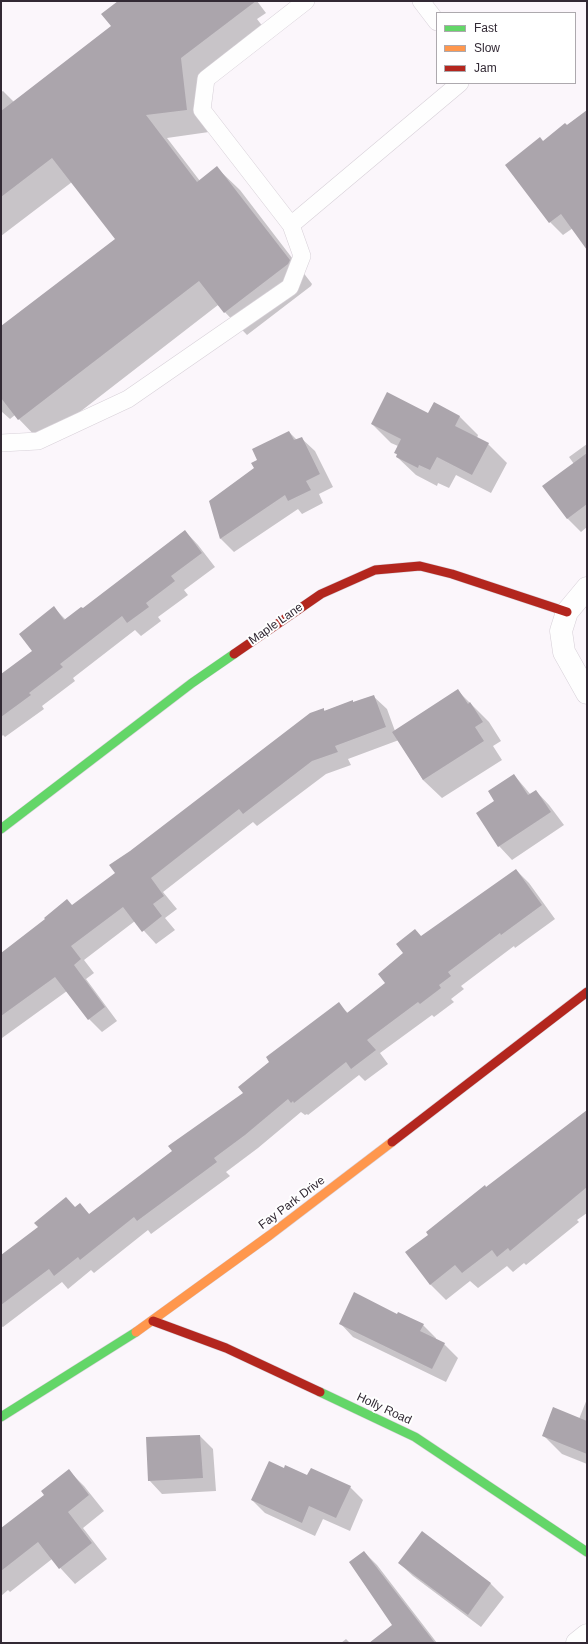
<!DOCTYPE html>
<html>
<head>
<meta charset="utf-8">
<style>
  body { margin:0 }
  #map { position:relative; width:588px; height:1644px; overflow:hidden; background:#fbf6fb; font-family:Arial,sans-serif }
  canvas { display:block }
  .frame { position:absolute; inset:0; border:2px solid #322934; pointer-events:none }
  .legend { position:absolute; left:436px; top:12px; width:140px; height:72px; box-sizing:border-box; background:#fff; border:1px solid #ada9ae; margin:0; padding:5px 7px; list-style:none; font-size:12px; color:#322934 }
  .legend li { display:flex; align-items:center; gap:8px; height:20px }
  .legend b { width:20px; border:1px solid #ada9ae }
</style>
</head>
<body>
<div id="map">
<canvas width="588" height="1644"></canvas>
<div class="frame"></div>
<ul class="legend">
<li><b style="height:5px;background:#63d668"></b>Fast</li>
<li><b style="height:5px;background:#ff974d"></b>Slow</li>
<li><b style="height:5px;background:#b3261e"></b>Jam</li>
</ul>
</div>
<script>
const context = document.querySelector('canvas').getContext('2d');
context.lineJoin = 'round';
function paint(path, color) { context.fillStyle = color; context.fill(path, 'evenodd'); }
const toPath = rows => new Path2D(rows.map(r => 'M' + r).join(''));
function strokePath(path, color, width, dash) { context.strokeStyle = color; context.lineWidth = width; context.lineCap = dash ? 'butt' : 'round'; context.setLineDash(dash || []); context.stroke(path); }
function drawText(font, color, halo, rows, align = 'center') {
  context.font = font + ' Arial,sans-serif'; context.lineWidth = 4; context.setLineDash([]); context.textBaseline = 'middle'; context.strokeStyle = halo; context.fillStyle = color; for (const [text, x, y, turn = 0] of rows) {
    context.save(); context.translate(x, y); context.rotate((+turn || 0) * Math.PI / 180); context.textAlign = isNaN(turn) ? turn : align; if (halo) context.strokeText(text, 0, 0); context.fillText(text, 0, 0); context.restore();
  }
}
paint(toPath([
  [119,1,257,1,266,13,257,19,267,32,203,81,209,132,167,138,200,181,217,168,240,190,312,284,311,286,247,335,218,305,41,442,15,415,10,419,1,411,1,327,116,239,72,182,1,236,1,92,3,91,14,102,112,26],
  [587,111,587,244,573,228,563,235,550,222,543,142],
  [434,404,460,417,478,435,477,438,488,444,507,463,491,493,456,475,449,488,438,483,437,486,416,475,397,457,398,455,395,453,398,446,391,443,372,424,429,414],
  [289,432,297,440,301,438,315,451,333,487,319,494,323,503,302,514,298,509,234,552,221,539,210,501,255,468,259,460],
  [587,444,587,527,581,532,567,518,574,464,569,457],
  [185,531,198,545,215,567,184,590,188,595,158,617,161,621,141,636,135,630,73,678,75,681,42,706,44,709,5,737,3,735,1,737,1,676,34,651,54,608,66,620,83,610],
  [458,691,489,722,501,741,493,746,502,760,442,798,423,780,399,740,348,759,351,765,326,774,257,826,253,822,163,892,177,909,165,918,175,930,156,944,135,921,84,960,94,973,86,979,117,1021,102,1032,89,1019,67,991,2,1038,1,1036,1,954,72,906,116,873,323,709,325,711,352,701,354,703,373,696,387,709,395,731],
  [514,775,531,795,536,791,549,805,564,825,512,860,499,846,496,801],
  [516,870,529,883,555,919,515,948,514,946,461,986,464,989,451,999,454,1002,434,1017,432,1015,380,1053,388,1064,365,1081,359,1075,308,1115,307,1114,305,1115,301,1112,258,1148,226,1172,230,1176,151,1234,148,1230,94,1273,91,1270,68,1289,62,1282,3,1327,1,1326,1,1256,80,1205,90,1215,173,1151,244,1093,338,1004,348,1013,387,983,422,937],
  [587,1125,587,1213,577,1220,579,1222,526,1265,524,1263,513,1272,507,1266,478,1288,470,1281,446,1300,430,1284,429,1235,487,1188],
  [397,1315,423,1325,436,1338,436,1340,444,1344,458,1358,446,1382,353,1337,340,1323],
  [587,1399,587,1464,562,1454,543,1435,579,1419],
  [200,1436,213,1449,216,1491,162,1494,149,1480],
  [284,1469,350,1487,363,1500,350,1531,323,1519,315,1536,265,1513,252,1500],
  [69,1471,84,1486,104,1511,83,1528,107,1559,75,1584,52,1559,10,1592,8,1590,1,1596,1,1530,45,1495],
  [422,1532,491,1584,504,1597,481,1627,413,1576,399,1563],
  [364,1552,377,1565,437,1643,370,1643,393,1625],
  [346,1639,350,1643,341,1643]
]), '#0003');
paint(toPath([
  [118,1,256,1,181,58,187,110,146,115,197,182,217,166,290,260,288,264,224,313,199,281,18,420,1,398,1,326,115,239,52,158,1,197,1,111,111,26,101,14],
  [587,110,587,250,561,214,549,223,505,165,540,137,543,141,565,123,567,125],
  [387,392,428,413,434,402,460,416,455,426,489,443,472,475,437,457,430,470,419,465,418,468,396,457,397,454,394,453,401,439,371,424],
  [289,431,294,440,302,437,320,474,306,481,311,490,288,501,285,495,220,539,209,501,254,468,251,463,257,460,252,449],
  [587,453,587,504,567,519,542,486],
  [185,530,202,553,171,576,175,581,146,603,149,607,127,623,122,616,60,664,63,667,29,693,31,695,1,717,1,674,32,651,19,634,54,606,64,620,81,607,83,608],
  [458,689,468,704,470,702,483,722,475,727,484,741,423,780,392,732],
  [374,695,386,727,335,746,338,752,312,761,243,814,239,809,151,878,164,896,153,904,162,916,142,932,123,907,71,946,81,959,74,965,105,1007,88,1020,55,977,1,1016,1,953,45,919,44,918,67,899,72,905,115,873,109,865,130,851,310,713,324,708,324,711,353,700,353,702],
  [514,774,528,795,536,790,551,812,498,847,476,813,494,801,488,791],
  [516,869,542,905,501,935,500,933,448,972,451,976,439,985,441,988,420,1004,418,1002,367,1040,376,1050,351,1069,346,1062,294,1103,293,1101,291,1103,288,1099,245,1135,214,1158,217,1162,137,1221,134,1217,80,1260,78,1257,54,1276,49,1269,1,1305,1,1255,38,1227,34,1223,66,1197,75,1207,80,1203,89,1214,172,1151,168,1146,243,1093,238,1087,269,1062,266,1057,339,1002,347,1013,385,983,378,974,403,953,396,944,415,929,421,936],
  [587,1110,587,1187,510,1251,508,1248,497,1257,492,1250,462,1273,455,1265,430,1285,405,1252,428,1235,426,1232,485,1185,486,1187],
  [354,1292,397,1314,398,1312,424,1324,420,1331,445,1343,432,1369,339,1324],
  [553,1407,587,1421,587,1454,542,1436],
  [200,1435,203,1478,148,1481,146,1437],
  [269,1461,284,1468,285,1465,307,1475,311,1468,351,1486,336,1518,309,1506,302,1523,251,1500],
  [69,1469,89,1495,68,1512,92,1543,59,1569,38,1542,1,1571,1,1528,44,1495,41,1491],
  [422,1531,491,1583,468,1615,398,1563],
  [364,1551,435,1643,369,1643,392,1625,349,1562]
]), '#aba5ac');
const lane = toPath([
  [306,1,206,79,202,110,291,225,460,83],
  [421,1,437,22],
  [1,443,38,441,128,399,290,287,302,256,291,225]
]);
const street = toPath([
  [587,588,567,612,561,631,564,652,587,693],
  [577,1643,587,1635]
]);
const fast = toPath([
  [1,829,192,683,234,654],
  [320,1392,415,1437,587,1552],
  [1,1417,136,1332]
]);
const slow = toPath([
  [136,1332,270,1235,392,1142]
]);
const jam = toPath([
  [234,654,321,594,375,570,420,566,452,574,567,612],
  [392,1142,587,992],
  [153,1321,226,1348,320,1392]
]);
strokePath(lane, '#d7d0d8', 18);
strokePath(street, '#d7d0d8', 23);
strokePath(fast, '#d7d0d8', 10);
strokePath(slow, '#d7d0d8', 10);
strokePath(jam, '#d7d0d8', 10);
strokePath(lane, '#fefefe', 17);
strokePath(street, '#fefefe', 22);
strokePath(fast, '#63d668', 9);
strokePath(slow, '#ff974d', 9);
strokePath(jam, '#b3261e', 9);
drawText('12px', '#322934', '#fff', [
  ["Maple Lane",276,624,-35],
  ["Fay Park Drive",292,1203,-37],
  ["Holly Road",384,1409,25]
]);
</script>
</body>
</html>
